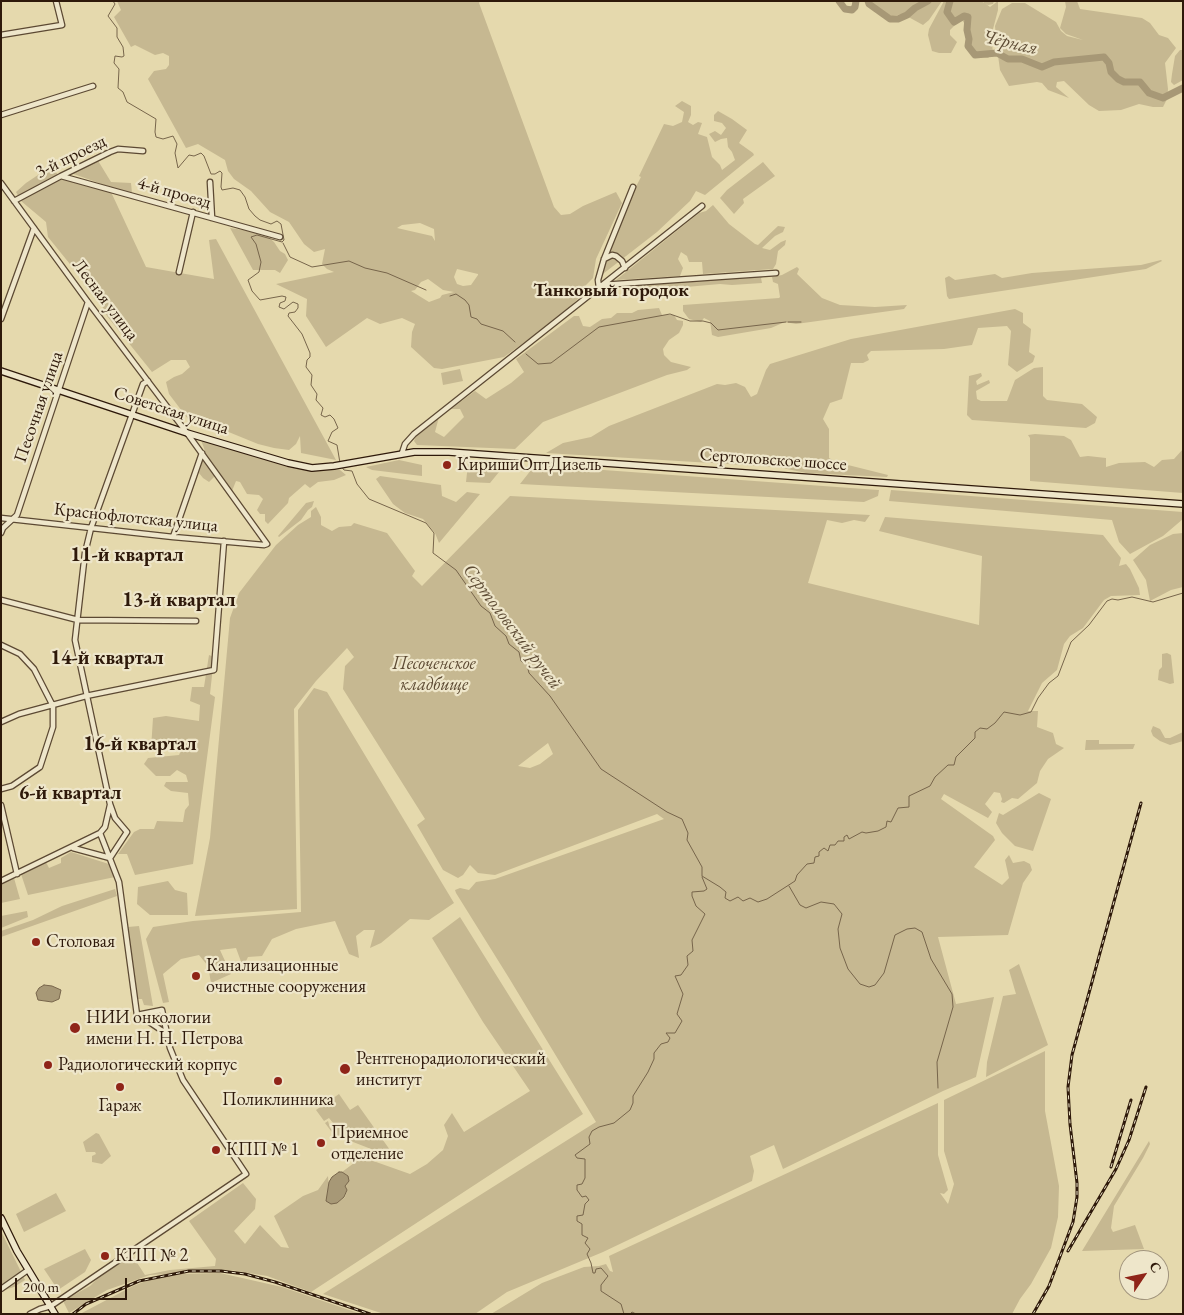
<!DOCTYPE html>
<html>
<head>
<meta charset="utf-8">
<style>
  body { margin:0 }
  #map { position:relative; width:1184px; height:1315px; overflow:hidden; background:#e5d9ad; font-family:"EB Garamond",serif }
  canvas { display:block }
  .frame { position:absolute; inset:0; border:2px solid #2e190a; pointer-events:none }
  .north { position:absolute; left:1119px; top:1250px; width:50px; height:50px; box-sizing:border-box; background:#eee6ca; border:1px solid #a1947d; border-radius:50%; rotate:56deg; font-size:14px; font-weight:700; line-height:20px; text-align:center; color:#2e190a }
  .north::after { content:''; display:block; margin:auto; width:18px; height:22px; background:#8f2418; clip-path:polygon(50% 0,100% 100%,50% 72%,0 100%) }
  .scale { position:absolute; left:15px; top:1278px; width:112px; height:22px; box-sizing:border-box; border:2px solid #2e190a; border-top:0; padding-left:6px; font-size:15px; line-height:18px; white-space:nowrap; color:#2e190a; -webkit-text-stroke:4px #eee6ca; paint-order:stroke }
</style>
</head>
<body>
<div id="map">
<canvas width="1184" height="1315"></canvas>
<div class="frame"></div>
<div class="north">С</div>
<div class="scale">200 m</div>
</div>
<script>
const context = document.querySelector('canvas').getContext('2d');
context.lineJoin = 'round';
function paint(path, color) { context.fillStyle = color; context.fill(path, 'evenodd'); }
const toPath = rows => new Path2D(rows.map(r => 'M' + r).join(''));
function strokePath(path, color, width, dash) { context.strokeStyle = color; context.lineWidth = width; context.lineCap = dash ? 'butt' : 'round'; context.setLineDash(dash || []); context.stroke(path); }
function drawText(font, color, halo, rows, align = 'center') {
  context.font = font + ' "EB Garamond",serif'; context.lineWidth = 4.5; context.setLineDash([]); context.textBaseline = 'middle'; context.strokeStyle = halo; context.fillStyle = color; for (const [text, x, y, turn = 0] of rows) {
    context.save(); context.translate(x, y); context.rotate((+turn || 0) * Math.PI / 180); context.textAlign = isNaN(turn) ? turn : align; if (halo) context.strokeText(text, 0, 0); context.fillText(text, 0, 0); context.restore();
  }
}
paint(toPath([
  [117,1,480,1,479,3,554,207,561,215,570,214,583,206,616,192,622,203,596,259,593,278,583,288,585,292,558,318,504,357,442,369,434,368,411,347,412,332,415,324,402,318,380,324,367,318,326,347,306,316,307,299,276,284,334,272,327,269,322,264,325,249,314,252,304,244,289,222,270,212,251,191,234,179,228,171,225,160,198,144,186,148,148,79,154,71,166,69,169,65,169,56,163,53,155,55,135,45,131,47,114,17,121,10],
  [420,223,434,229,435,241,432,236,397,228,402,225],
  [457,269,478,274,478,275,471,285,463,286,457,284,454,277],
  [428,279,443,290,454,292,442,295,440,298,429,302,411,291,415,290,421,282],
  [870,1,942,1,929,20,923,25,903,14,892,16,886,14],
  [944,1,981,1,984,3,983,1,994,1,993,4,988,5,985,3,990,7,998,1,998,10,993,29,992,43,993,54,988,58,977,57,970,53,965,34,965,24,961,19,950,30,950,35,957,42,951,53,939,53,932,51,928,35,929,29],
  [1065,1,1077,1,1080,9,1142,18,1150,23,1159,35,1168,38,1176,48,1165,63,1168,89,1167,99,1163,107,1153,107,1139,104,1121,110,1099,111,1089,105,1064,81,1057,82,1056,87,1069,98,1048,90,1042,83,1037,82,1009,86,1000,70,997,48,995,26,1002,9,1012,3,1025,3,1056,22,1061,31,1067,36,1083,40,1066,34,1060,28,1066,7],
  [1180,50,1183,50,1183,80,1174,85,1171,82,1172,74,1175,56],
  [682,101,691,106,691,115,688,122,693,125,698,122,702,123,698,134,707,137,712,157,720,165,722,170,735,160,732,152,728,147,727,138,721,139,715,142,709,134,715,131,721,135,726,128,722,123,714,121,714,115,718,111,732,119,747,130,739,143,753,153,754,155,705,195,696,191,690,201,657,232,599,277,629,200,641,177,639,176,664,124,673,126,682,122,684,112,675,106],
  [97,159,111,182,131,183,132,193,113,188,68,172],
  [763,162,775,176,743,199,744,203,734,214,720,198,727,190],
  [50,167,63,179,111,192,146,267,214,279,209,240,216,239,336,460,301,453,300,436,296,444,289,450,274,448,258,444,209,424,188,419,169,394,166,382,174,377,182,374,190,367,186,360,171,360,152,372,107,316,95,292,91,290,48,237,46,222,21,201,16,192,26,183],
  [713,205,729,224,755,244,758,245,778,226,785,227,783,232,775,236,762,248,770,250,781,242,786,240,785,245,778,251,776,264,773,269,703,274,702,262,689,262,687,256,681,252,678,259,683,268,680,276,616,280,699,213,706,211],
  [230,228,257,232,266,235,274,242,280,251,285,254,288,260,280,273,275,270,253,270],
  [1161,260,1162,261,1146,269,949,299,947,296,945,278,949,276,955,280,995,274,1002,278,1032,273,1141,265],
  [797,267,799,269,797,274,822,298,840,305,875,307,907,305,904,309,796,324,785,322,771,328,718,337,712,335,710,321,704,318,701,322,689,319,683,311,683,305,779,298,780,297,778,284,773,282,772,277,782,275],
  [765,276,761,278,762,283,732,285,720,284,629,292,621,289,621,286],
  [659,308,662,315,674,315,677,320,683,321,683,325,679,333,669,340,663,349,664,355,671,362,691,367,687,370,667,375,543,422,515,449,417,445,414,441,416,436,439,417,435,432,444,437,464,417,460,409,451,409,475,391,486,399,511,383,524,372,516,359,574,316,579,316,583,326,590,327,602,319,611,318,617,313,632,313,638,310],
  [1015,309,1023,313,1023,323,1031,329,1029,352,1035,356,1033,362,1017,372,1008,365,1011,331,1007,326,978,328,972,345,944,349,871,351,867,355,869,360,863,363,851,363,842,399,830,403,823,419,829,429,829,458,836,462,888,475,887,477,806,473,778,467,546,453,563,443,591,437,609,426,717,384,725,385,736,383,745,387,751,397,757,394,766,370,770,364,851,339],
  [1043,367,1043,396,1047,400,1082,404,1097,417,1095,423,1086,428,972,420,967,415,969,376,981,373,982,376,976,381,977,385,989,380,990,383,976,391,977,399,981,401,1007,401,1015,380,1034,368],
  [460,369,463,381,443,385,441,373],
  [1035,434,1064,436,1071,440,1080,457,1088,456,1106,458,1106,467,1119,463,1145,462,1154,467,1162,460,1174,459,1183,449,1183,493,1030,481,1030,438,1028,435],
  [201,440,276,463,316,470,340,470,346,475,334,480,318,482,310,488,305,484,289,498,288,503,268,524,265,521,265,514,260,514,257,510,263,499,259,495,247,494,240,482,236,481,232,491,227,492,223,489,223,479,220,475,216,475,209,482,203,478,199,473,205,451],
  [399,460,422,465,422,476,372,470,366,467],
  [481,460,508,461,490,483,466,482,468,464],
  [535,465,878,490,879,490,878,496,864,502,520,484],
  [380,476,441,485,442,496,456,502,467,492,480,494,439,543,435,533,423,519,405,513,393,504,376,479],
  [891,490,1183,512,1183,519,1163,536,1130,554,1119,542,1112,520,889,501],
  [510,496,870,515,865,522,854,520,842,523,827,520,808,583,979,625,982,556,879,531,885,517,1103,535,1121,558,1119,566,1126,564,1130,569,1139,588,1140,595,1111,596,1104,600,1083,628,1070,636,1064,644,1057,670,1042,683,1028,711,1038,711,1037,727,1053,733,1056,744,1064,748,1048,759,1040,771,1037,783,1018,799,1012,798,1004,803,1001,802,1002,799,1000,793,994,792,985,804,992,812,988,818,944,794,941,799,993,836,995,840,974,867,1002,885,1009,878,1005,860,1009,855,1013,863,1024,861,1030,864,1032,870,1023,883,1008,935,938,937,956,1004,994,997,976,1077,943,1091,783,1169,774,1145,750,1156,754,1171,752,1181,603,1252,507,1292,475,1314,384,1314,323,1294,596,1122,509,978,456,893,455,890,460,888,469,890,476,882,495,879,664,819,657,814,495,875,478,873,470,865,463,875,458,878,443,870,417,825,425,819,343,689,345,666,354,657,347,648,316,681,294,709,297,909,195,916,210,838,230,618,239,593,276,545,298,525,311,517,311,511,316,507,321,517,321,525,332,531,339,527,351,526,354,523,387,533,415,571,412,576,422,586],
  [548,743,553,754,540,764,530,768,518,766],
  [314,501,312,507,308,510,301,520,279,537,278,536,306,503],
  [1183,533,1183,587,1171,590,1150,601,1146,580,1133,560,1150,545,1173,534],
  [1167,653,1171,655,1174,683,1170,684,1158,680,1159,670,1162,667,1162,654],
  [209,655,214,657,210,694,215,697,193,864,135,875,127,854,118,854,134,832,140,829,154,829,157,821,183,822,185,810,189,805,188,793,171,791,164,786,166,782,188,782,186,775,177,770,170,776,156,776,144,764,148,758,179,755,185,741,159,751,151,749,153,718,166,716,199,721,200,705,190,701,192,687,204,687],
  [314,688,327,692,454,903,429,920,410,919,381,943,370,948,375,930,364,930,356,936,359,958,349,954,335,921,296,929,272,939,262,956,248,957,243,967,236,948,220,950,231,974,211,983,208,966,199,955,181,959,163,974,169,1002,163,1003,146,939,153,927,193,921,301,912,298,717,298,710],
  [1153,726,1160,729,1165,738,1170,738,1183,732,1183,741,1170,745,1160,741,1153,736,1151,731],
  [1086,740,1099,740,1099,744,1135,744,1133,749,1085,750],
  [1039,793,1051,799,1033,851,1015,846,1002,833,996,823,999,813,1003,815],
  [71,852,112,865,115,877,28,895,21,874,46,862,49,868,61,863,61,858],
  [14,878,20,899,1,903,1,880],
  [168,881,175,890,187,893,188,915,150,915,137,904,138,887],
  [115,889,117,896,1,937,1,931,33,920,62,906],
  [27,911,28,917,1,928,1,916],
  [460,917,583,1114,311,1292,267,1276,231,1270,150,1275,107,1290,69,1313,63,1301,90,1286,98,1278,132,1255,145,1275,170,1270,215,1266,216,1259,189,1221,243,1183,256,1199,255,1209,234,1231,245,1244,260,1225,281,1247,289,1248,274,1216,303,1196,318,1190,328,1176,329,1191,337,1203,345,1197,347,1190,345,1186,348,1176,342,1172,362,1157,410,1174,427,1164,443,1150,448,1136,444,1125,452,1113,464,1132,530,1091,483,1022,432,938],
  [139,926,153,1006,144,1005,142,999,134,999,128,927],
  [1019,964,1048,1045,986,1077,987,1062,1003,996,1016,994,1009,970],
  [1045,1051,1045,1111,1059,1186,1058,1217,1051,1248,1031,1284,1020,1299,1012,1314,491,1314,542,1283,584,1267,599,1266,606,1264,610,1271,613,1272,609,1256,938,1103,938,1155,948,1190,944,1194,940,1193,948,1204,954,1184,944,1151,944,1100],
  [339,1094,350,1110,358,1105,390,1150,384,1154,335,1135,331,1131,325,1123,328,1121,330,1128,334,1131,337,1129,336,1124,333,1123,329,1118,324,1121,316,1110],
  [96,1133,99,1134,111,1156,102,1164,92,1162,92,1156,96,1154,95,1152,86,1152,83,1142],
  [1149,1141,1150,1144,1143,1158,1114,1206,1111,1228,1113,1232,1135,1225,1144,1249,1082,1251],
  [56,1193,66,1211,24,1232,16,1214],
  [1,1231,25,1280,14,1287,1,1291],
  [85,1249,91,1260,85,1272,58,1290,44,1269],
  [220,1273,282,1287,361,1314,80,1314,133,1286,154,1278,179,1274]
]), '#c6b891');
const water = toPath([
  [44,985,52,986,61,990,59,999,52,1002,38,1000,36,993,39,988,44,985],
  [339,1172,342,1172,348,1176,349,1181,345,1186,347,1190,344,1197,337,1203,331,1204,326,1201,329,1182,332,1177,339,1172]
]);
paint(water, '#a79876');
strokePath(water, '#77654b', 1);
strokePath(toPath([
  [105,1,106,1],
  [113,1,115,4,108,16,117,28,117,37,123,47,124,56,122,57,115,56,114,63,119,69,118,88,123,92,127,102,156,119,155,132,156,137,163,139,173,136,177,144,175,153,178,168,189,155,194,156,201,153,204,156,211,174,215,174,220,171,222,173,221,187,222,190,233,188,240,190,245,197,249,209,255,216,260,220,271,224,277,221,281,224,284,240,282,242,257,235,251,237,256,244,261,262,259,272,248,280,252,291,260,300,282,296,286,297,285,301,280,303,279,307,284,309,293,302,298,304,298,308,295,312,289,313,288,316,302,334,310,353,310,357,307,360,306,367,312,375,311,385,317,394,316,400,323,408,321,415,325,417,330,415,334,419,338,428,332,432,328,441,337,445,340,463],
  [283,243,290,257,312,267,349,261,365,268,387,273,426,290],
  [450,296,456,294,465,300,469,305,471,317,477,319,481,324,503,331,515,342],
  [788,322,801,322],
  [526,354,538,364,551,363,599,327,670,314,690,321,703,321,711,323,718,330,786,322],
  [341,466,344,470,352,471,357,484,369,499,426,523,434,533,433,553,456,570,481,606,490,613,495,626,506,636,509,644,519,652,521,661,527,665,529,673,550,696,601,769,667,812,682,819,688,833,687,840,702,867,702,876,720,887,726,892,725,898,730,901,738,897,743,901,750,898,758,902,767,899,795,881,797,875,807,864,814,863,815,857,819,856,819,852,824,848,828,851,830,845,835,845,838,841,844,841,844,837,847,835,849,839,862,832,866,833,878,831,886,827,887,821,891,822,898,808,909,807,909,796,930,786,935,777,948,765,954,765,956,757,975,738,975,732,980,728,987,729,995,723,1004,712,1020,715,1031,712,1038,698,1049,683,1058,676,1071,642,1089,625,1107,601,1112,599,1118,600,1132,597,1153,602,1183,593],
  [789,886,800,905,806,908,821,902,834,904,842,914,838,929,840,948,848,969,860,984,869,987,875,985,884,973,895,935,907,929,915,928,922,932,931,959,952,994,953,1007,937,1062,938,1088],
  [624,1314,621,1304,601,1291,601,1285,608,1276,601,1268,596,1269,595,1273,593,1273,591,1263,587,1254,590,1249,585,1243,588,1238,582,1235,582,1224,577,1221,577,1216,583,1215,585,1204,589,1200,586,1196,582,1197,577,1190,577,1185,582,1184,585,1178,585,1159,577,1158,575,1155,590,1144,589,1137,592,1131,599,1127,614,1123,630,1110,633,1103,633,1096,648,1072,654,1059,654,1053,661,1044,668,1042,670,1038,666,1033,675,1033,682,1021,677,1014,683,994,675,976,681,975,688,965,687,956,693,951,692,940,705,914,696,906,692,896,692,892,704,891,707,889,702,877],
  [630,1314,632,1312,636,1314]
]), '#77654b', 1);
strokePath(toPath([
  [839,1,845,9,852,10,855,7,856,1],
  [868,1,869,4,890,19,898,19,907,15,915,8,928,1],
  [950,1,947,12,954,22,964,16,968,17,967,30,969,39,968,46,975,55,997,53,1008,59,1022,59,1042,67,1054,62,1104,57,1109,63,1111,72,1118,79,1124,82,1140,82,1149,93,1163,98,1183,88]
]), '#a79876', 7);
const street = toPath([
  [1,35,62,25,56,1],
  [1,115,93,86],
  [61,176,280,237],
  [210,182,212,218],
  [1,183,88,302,187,433,267,544,264,545,173,537,1,518],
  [14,201,61,176,110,152,118,149,143,151],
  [604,259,612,255,616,256,622,261,625,268],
  [179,272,193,212],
  [602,285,776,273],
  [599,288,598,280,604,259,633,187],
  [1,319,34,228],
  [402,453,405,444,414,434,702,206],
  [1,533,3,528,17,515,88,302],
  [173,537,202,453],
  [1,600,78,620,196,621],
  [1,645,20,654,34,669,53,706,53,727,40,767,12,786,1,789],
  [1,722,19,714,86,696,214,670,224,541],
  [1,805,17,874],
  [73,848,110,858],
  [110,858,127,832,115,818,110,804,75,640,85,553,91,528,143,384,148,381],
  [1,881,100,833,105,827,110,805],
  [139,1015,167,1034],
  [1,1289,28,1270],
  [30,1314,40,1309,51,1306,246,1174,183,1080,170,1048,162,1010,137,1015,119,882,100,833]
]);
const secondary = toPath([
  [1,371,187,433,288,463,312,468,334,466,414,452,449,452,1183,504],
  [1,1218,17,1251,55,1314]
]);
strokePath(street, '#5c4933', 7);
strokePath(secondary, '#2e190a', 8);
strokePath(street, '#eee6ca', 4.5);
strokePath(secondary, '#eee6ca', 5.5);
const rail = toPath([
  [1111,1167,1131,1100],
  [1068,1251,1116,1169,1129,1140,1146,1087],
  [73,1314,86,1304,139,1281,189,1271,221,1271,245,1274,275,1282,370,1314],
  [1033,1314,1049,1286,1073,1222,1077,1197,1077,1183,1070,1124,1068,1087,1072,1055,1141,803]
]);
strokePath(rail, '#2e190a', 3);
strokePath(rail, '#eee6ca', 1, [4]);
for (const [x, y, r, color] of [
  [447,465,5,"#8f2418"],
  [36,942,5,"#8f2418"],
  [196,976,5,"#8f2418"],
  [75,1028,6,"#8f2418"],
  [48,1065,5,"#8f2418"],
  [345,1069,6,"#8f2418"],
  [278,1081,5,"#8f2418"],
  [120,1087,5,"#8f2418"],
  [321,1143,5,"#8f2418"],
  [216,1150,5,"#8f2418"],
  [105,1256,5,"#8f2418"]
]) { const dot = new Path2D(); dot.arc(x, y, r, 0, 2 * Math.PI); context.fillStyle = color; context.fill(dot); strokePath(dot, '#eee6ca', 2); }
drawText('18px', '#2e190a', '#eee6ca', [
  ["3-й проезд",71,157,-26],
  ["4-й проезд",174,193,16],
  ["Лесная улица",105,300,53],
  ["Песочная улица",39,407,-71],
  ["Советская улица",171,411,18],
  ["Сертоловское шоссе",773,460,4],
  ["Краснофлотская улица",136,518,6]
]);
drawText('18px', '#2e190a', '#eee6ca', [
  ["КиришиОптДизель",457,465],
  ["Столовая",46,942],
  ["Канализационные",206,966],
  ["очистные сооружения",206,987],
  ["НИИ онкологии",86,1018],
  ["имени Н. Н. Петрова",86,1039],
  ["Рентгенорадиологический",356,1059],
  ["институт",356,1080],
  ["Радиологический корпус",58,1065],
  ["Поликлинника",278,1100,"center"],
  ["Гараж",120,1106,"center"],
  ["Приемное",331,1133],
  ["отделение",331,1154],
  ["КПП № 1",226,1150],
  ["КПП № 2",115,1256]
], 'left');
drawText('italic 18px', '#5c4932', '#eee6ca', [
  ["Песоченское",434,664],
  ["кладбище",434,685]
]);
drawText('italic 19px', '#5e4c35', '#eee6ca', [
  ["Чёрная",1010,43,13],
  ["Сертоловский ручей",512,627,53]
]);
drawText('bold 19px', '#2e190a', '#eee6ca', [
  ["Танковый городок",611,291]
]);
drawText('bold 20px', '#2e190a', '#eee6ca', [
  ["11-й квартал",127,556],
  ["13-й квартал",179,601],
  ["14-й квартал",107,659],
  ["16-й квартал",140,745],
  ["6-й квартал",70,794]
]);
</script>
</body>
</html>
